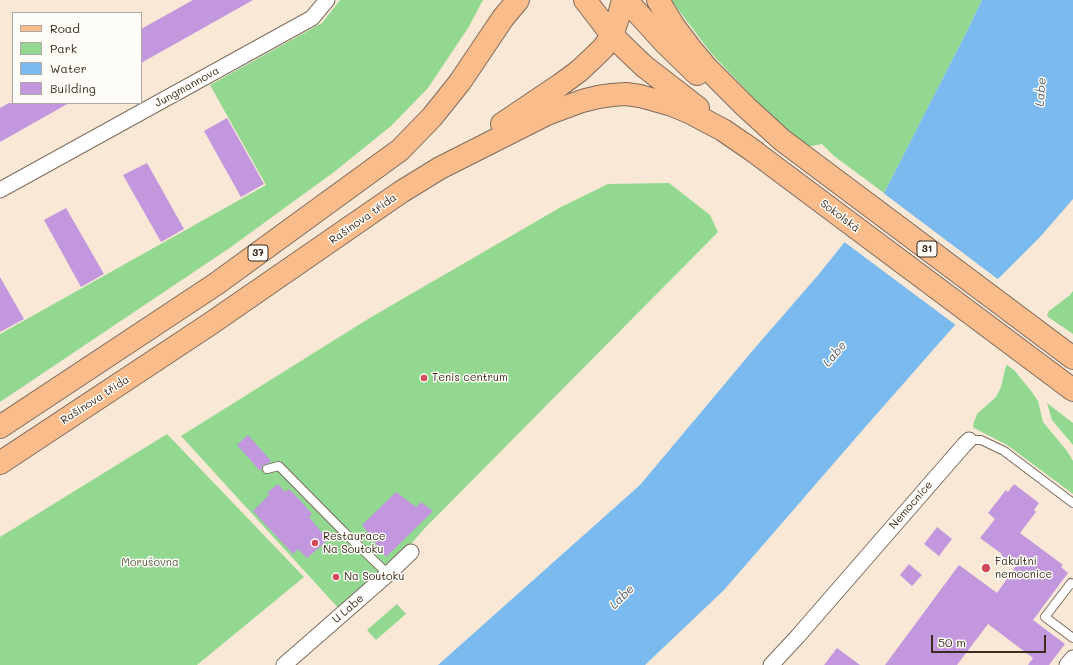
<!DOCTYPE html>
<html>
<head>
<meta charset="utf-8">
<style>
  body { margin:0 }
  #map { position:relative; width:1073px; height:665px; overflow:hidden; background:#f8e8d5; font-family:Mali,sans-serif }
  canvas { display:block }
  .legend { position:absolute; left:12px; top:12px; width:130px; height:92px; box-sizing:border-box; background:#fdfcf7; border:1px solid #afa8a0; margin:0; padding:5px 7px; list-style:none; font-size:12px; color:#3b2a1e }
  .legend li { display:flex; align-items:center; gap:8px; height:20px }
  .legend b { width:20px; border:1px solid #afa8a0 }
  .scale { position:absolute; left:931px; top:635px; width:115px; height:18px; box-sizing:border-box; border:2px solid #3b2a1e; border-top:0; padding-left:5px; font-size:12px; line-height:14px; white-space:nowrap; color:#3b2a1e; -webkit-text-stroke:3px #fdfcf7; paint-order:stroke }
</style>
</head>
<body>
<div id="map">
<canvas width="1073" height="665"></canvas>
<ul class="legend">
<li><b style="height:5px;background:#fabc8b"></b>Road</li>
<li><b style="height:11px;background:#93d891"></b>Park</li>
<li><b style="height:11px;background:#7abaee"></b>Water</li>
<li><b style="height:11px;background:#c397de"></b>Building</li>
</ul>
<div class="scale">50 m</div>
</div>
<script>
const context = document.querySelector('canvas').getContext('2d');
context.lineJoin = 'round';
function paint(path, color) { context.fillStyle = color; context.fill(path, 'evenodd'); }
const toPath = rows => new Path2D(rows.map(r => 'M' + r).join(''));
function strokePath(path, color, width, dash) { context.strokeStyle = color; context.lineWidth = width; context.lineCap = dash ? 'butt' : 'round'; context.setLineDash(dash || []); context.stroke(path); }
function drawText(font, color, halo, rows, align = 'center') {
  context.font = font + ' Mali,sans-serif'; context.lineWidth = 3; context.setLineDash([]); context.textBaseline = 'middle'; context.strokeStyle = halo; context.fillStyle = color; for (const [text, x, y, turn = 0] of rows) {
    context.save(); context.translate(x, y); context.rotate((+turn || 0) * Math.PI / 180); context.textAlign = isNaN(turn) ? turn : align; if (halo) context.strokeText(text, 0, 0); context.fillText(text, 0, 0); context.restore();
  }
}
paint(toPath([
  [340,0,483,0,468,28,428,88,391,126,334,172,231,247,0,402,0,334,266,185,210,85,322,23],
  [671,0,982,0,965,35,884,193,834,156,822,144,806,147,768,113,711,53],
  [669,183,710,215,718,232,424,529,389,569,341,611,181,436,368,319,561,207,608,184],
  [1073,291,1073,334,1048,317,1047,315,1049,311,1070,295],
  [1007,365,1014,370,1032,392,1038,401,1043,422,1067,451,1073,461,1073,494,1007,445,974,428,973,426,974,422,977,414,996,397,1001,387,1006,366],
  [1047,403,1073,423,1073,445,1052,420],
  [167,434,304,577,197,665,0,665,0,537],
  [397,604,406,614,376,640,367,630]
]), '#93d891');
paint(toPath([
  [982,0,1073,0,1073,199,1041,236,998,279,955,325,867,425,724,590,645,665,438,665,640,485,754,349,819,274,884,193,965,35]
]), '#7abaee');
paint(toPath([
  [882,192,999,280,957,326,843,241]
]), '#f8e8d5');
paint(toPath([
  [193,0,253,0,141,63,141,29],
  [9,103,69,103,0,142,0,108],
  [227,118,264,184,241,197,204,131],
  [147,163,184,229,161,242,123,175],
  [66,208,104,274,81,287,44,220],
  [0,277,24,319,0,332],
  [248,435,271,461,269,463,263,465,260,471,237,445],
  [278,484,285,492,289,489,299,499,312,514,309,517,328,540,307,558,298,549,293,554,253,511,269,495,267,493],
  [1014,484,1039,503,1034,510,1036,512,1020,533,1063,565,1061,567,1068,573,1033,620,1065,644,1049,665,1028,665,1033,658,988,624,957,665,885,665,959,565,997,593,1016,566,1001,555,1002,554,980,538,995,519,988,513,1006,490,1008,492],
  [396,492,416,507,421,502,433,511,386,557,362,525],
  [937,527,952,539,939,556,924,544],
  [909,564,922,575,912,586,900,575],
  [837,648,860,665,824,665]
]), '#c397de');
const service = toPath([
  [969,440,981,440,1004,451,1073,503],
  [267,469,279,466,343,531,388,574],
  [1073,584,1071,583,1045,617,1073,638]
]);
const minor = toPath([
  [0,190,312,18,327,0],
  [284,665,388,574,411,552],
  [771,665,798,636,964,445,969,440],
  [1067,665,1073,658]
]);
const primary = toPath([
  [585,0,612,35,628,51,645,67,698,108],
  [626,0,666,44,697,74],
  [658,0,673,25,691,49,706,67,746,107,782,140,1073,358],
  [502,124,560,85,579,71,596,55,604,47,612,35,619,15,623,0],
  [744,144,1073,390],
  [0,427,216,284,400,150,432,117,460,82,503,18,518,0],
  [0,463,210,324,401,192,440,168,547,114,582,101,598,97,612,95,626,94,640,96,672,105,689,112,723,130,755,152]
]);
strokePath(service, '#7d6c5e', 10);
strokePath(minor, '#7d6c5e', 17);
strokePath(primary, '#7d6c5e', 24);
strokePath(service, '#fff', 8);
strokePath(minor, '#fff', 15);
strokePath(primary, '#fabc8b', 22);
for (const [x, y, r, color] of [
  [424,378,4,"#d1495b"],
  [315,543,4,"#d1495b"],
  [986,568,5,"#d1495b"],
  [336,577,4,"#d1495b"]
]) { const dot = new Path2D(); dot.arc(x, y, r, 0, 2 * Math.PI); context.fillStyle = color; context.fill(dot); strokePath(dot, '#fdfcf7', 1.5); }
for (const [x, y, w] of [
  [927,249,20],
  [258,253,20]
]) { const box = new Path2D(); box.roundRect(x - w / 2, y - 8, w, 16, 3); context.fillStyle = '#fdfcf7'; context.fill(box); strokePath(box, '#3b2a1e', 1); }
drawText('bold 10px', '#3b2a1e', null, [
  ["31",927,249],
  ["37",258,253]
]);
drawText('11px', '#3b2a1e', '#fdfcf7', [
  ["Jungmannova",187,87,-29],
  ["Sokolská",840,216,37],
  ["Rašínova třída",363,219,-35],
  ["Rašínova třída",95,400,-33],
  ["Nemocnice",911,505,-49],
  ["U Labe",348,609,-41]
]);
drawText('11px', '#3b2a1e', '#fdfcf7', [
  ["Tenis centrum",432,378],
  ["Restaurace",323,537],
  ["Na Soutoku",323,550],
  ["Fakultní",995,562],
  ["nemocnice",995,575],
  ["Na Soutoku",344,577]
], 'left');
drawText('11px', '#555e40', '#fdfcf7', [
  ["Morušovna",150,563]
]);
drawText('italic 12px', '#515c67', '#fdfcf7', [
  ["Labe",1041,92,-85],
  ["Labe",835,354,-50],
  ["Labe",622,597,-45]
]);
</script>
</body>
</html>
